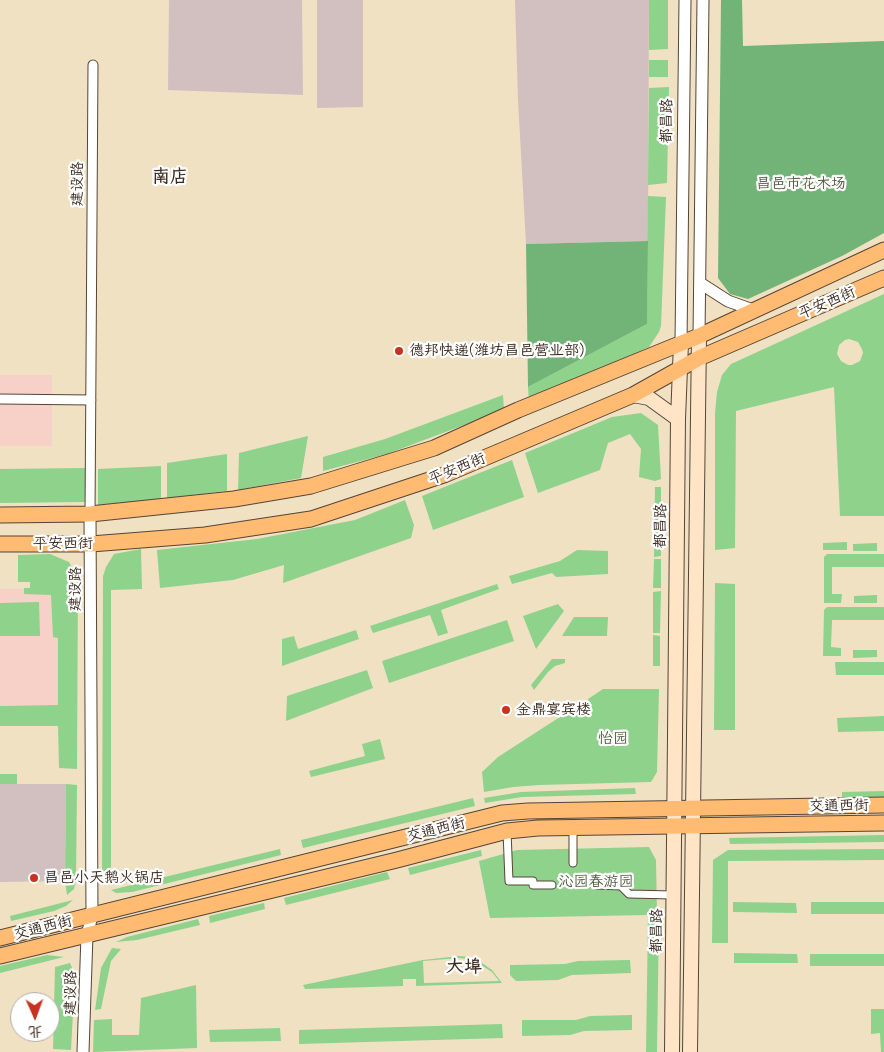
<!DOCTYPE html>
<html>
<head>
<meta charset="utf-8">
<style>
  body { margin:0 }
  #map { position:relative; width:884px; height:1052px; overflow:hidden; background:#f0e1c3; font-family:"Comic Neue","LXGW WenKai TC",sans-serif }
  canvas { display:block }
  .north { position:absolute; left:10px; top:992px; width:50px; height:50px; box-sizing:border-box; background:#fff; border:1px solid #b1aaa5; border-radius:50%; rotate:178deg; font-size:14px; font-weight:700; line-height:20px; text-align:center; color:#3b2a1e }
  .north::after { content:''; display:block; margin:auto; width:18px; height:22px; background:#c8321e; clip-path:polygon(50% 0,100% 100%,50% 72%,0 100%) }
</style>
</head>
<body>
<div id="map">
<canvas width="884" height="1052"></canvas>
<div class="north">北</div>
</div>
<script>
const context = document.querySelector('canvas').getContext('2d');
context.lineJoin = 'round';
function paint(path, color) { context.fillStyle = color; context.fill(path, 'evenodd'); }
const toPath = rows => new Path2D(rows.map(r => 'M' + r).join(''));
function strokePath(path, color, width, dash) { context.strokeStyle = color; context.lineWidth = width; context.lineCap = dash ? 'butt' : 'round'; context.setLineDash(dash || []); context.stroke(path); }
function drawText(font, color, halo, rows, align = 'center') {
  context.font = font + ' "Comic Neue","LXGW WenKai TC",sans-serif'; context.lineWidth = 4.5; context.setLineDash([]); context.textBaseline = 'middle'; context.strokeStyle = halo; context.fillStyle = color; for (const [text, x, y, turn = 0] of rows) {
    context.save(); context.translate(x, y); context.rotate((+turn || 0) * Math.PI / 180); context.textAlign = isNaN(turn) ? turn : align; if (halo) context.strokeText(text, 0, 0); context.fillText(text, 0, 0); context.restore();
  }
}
paint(toPath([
  [0,375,52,375,52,446,0,446],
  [58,588,58,705,0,706,0,589]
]), '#f7d1c8');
paint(toPath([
  [169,0,302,0,303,95,168,90],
  [317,0,363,0,363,107,317,108],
  [515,0,649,0,648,241,526,244,518,100],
  [0,784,66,784,65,881,0,882]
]), '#d2bfc0');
paint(toPath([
  [649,0,668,0,668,49,649,50],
  [649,60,668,60,668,77,649,77],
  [669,87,667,183,648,185,649,88],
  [648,196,666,197,661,326,659,332,649,347,529,402,528,387,647,324],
  [884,294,884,516,840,516,834,387,736,411,735,548,715,550,715,413,717,392,722,375,731,364],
  [849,339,858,342,862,349,863,353,860,361,852,365,848,365,841,361,837,354,839,345,845,340],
  [503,395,504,410,387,454,323,471,323,457,385,439],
  [641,413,658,425,661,479,655,481,639,477,641,449,630,434,608,443,600,470,538,493,525,453,612,417],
  [308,436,301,478,238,490,239,453],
  [227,454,227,491,167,498,167,463],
  [512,460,524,497,433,530,422,496],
  [161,466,161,499,98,505,98,469],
  [86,468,85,502,0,503,0,469],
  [655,487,661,487,661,556,654,557],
  [405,500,414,525,411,538,283,583,284,565,233,580,160,588,157,550,257,539,355,520],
  [847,542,847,550,823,550,823,543],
  [877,543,877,551,853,551,853,544],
  [141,549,142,589,111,590,111,882,105,878,102,874,103,576,106,567,114,554],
  [577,550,608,551,608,574,556,577,552,573,512,584,509,576,560,561],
  [50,554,69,562,78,578,77,769,59,768,58,726,0,726,0,706,58,705,58,638,53,637,51,595,24,594,24,588,30,588,30,582,18,582,18,555],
  [827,554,884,554,884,567,832,567,832,594,842,594,841,603,824,603,824,557],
  [654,559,661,559,661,588,653,588],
  [715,583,735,584,735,730,714,730],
  [497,584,499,589,441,610,448,633,438,636,430,615,373,633,370,626],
  [661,591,660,633,653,633,653,592],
  [877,595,877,603,854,603,854,596],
  [39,602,40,636,0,636,0,603],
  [558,604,564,611,536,649,523,616],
  [827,607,884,607,884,620,832,620,831,647,841,648,841,656,823,656,824,610],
  [574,617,608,617,607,636,562,636],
  [507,620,514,641,389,683,382,661],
  [356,630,359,639,282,666,282,639,294,636,298,649],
  [653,635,660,636,660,666,653,666],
  [853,650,877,650,877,657,853,658],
  [552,659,565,659,565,663,555,666,548,672,534,690,531,685],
  [835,662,884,662,884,675,836,675],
  [367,670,373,688,286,721,287,696],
  [603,689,659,689,657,772,651,782,539,785,513,787,484,792,482,772,498,757,583,702,585,704,589,702,588,699],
  [884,716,884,731,838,732,837,718],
  [380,739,385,759,311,777,309,771,365,756,362,744],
  [0,774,17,774,17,784,0,784],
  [66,784,77,785,76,881,74,889,67,895,65,881],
  [635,788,636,794,522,797,485,803,484,798,521,792],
  [884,791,884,799,842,801,842,792],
  [473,798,475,806,303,848,301,840],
  [884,835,884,842,730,844,729,838],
  [649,847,656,860,657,914,659,914,657,1052,646,1052,648,915,490,918,479,861,517,850],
  [280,849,281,855,132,892,116,893,111,890],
  [884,849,884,860,728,861,728,943,712,943,713,860,728,850],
  [481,850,482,856,410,875,408,868],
  [387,872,390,879,286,905,284,898],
  [73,900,66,906,54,911,11,921,10,916],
  [733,902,796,903,797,913,733,912],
  [811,902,884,902,884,914,811,914],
  [264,903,265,909,210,923,209,916],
  [198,919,200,925,137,940,116,942,127,937],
  [112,948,121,949,111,961,101,1009,95,1010,101,968],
  [734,953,797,954,798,963,734,963],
  [810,954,884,954,884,966,810,966],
  [47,955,64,957,0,973,0,966],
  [459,956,469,957,482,963,492,970,502,983,416,986,416,979,403,979,403,986,305,989,303,985,423,960],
  [459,958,469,959,481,965,492,972,499,981,424,983,423,961],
  [630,960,631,973,572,975,558,980,516,981,510,975,510,965,565,964,578,961],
  [70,963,75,975,71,1050,53,1049,55,967],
  [196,985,197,1048,93,1052,94,1020,112,1019,112,1035,139,1035,141,998],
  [871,1009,884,1009,884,1052,881,1052,880,1033,871,1034],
  [632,1015,632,1030,584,1031,570,1035,522,1036,522,1020,576,1020,590,1016],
  [502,1024,503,1038,299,1044,299,1030],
  [280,1028,281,1041,210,1042,209,1030]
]), '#8ed28c');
paint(toPath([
  [721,0,742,0,743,46,884,41,884,233,842,256,748,299,730,294,718,278],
  [648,241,647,324,528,387,526,244]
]), '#72b478');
const pedestrian = toPath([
  [573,828,573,863],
  [507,831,509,881,533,881,533,885,552,885],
  [597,885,621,886,629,894,673,895]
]);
const minor = toPath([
  [0,399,91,400],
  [90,514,93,65]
]);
const tertiary = toPath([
  [700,283,728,301,753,310],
  [699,336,703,0],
  [681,343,685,0],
  [83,1052,87,935,92,916,90,514]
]);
const secondary = toPath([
  [633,395,649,398,678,419],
  [672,1052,678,419,681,343],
  [690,1052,699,336]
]);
const primary = toPath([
  [0,515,90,514,234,499,311,486,434,448,518,410,699,336,884,250],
  [0,544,91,544,205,535,311,519,444,475,633,395,699,358,884,278],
  [0,938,502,813,528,811,884,805],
  [0,956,397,860,507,831,538,828,884,823]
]);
strokePath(pedestrian, '#564537', 9);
strokePath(minor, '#564537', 11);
strokePath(tertiary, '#564537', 13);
strokePath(secondary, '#564537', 16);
strokePath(primary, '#564537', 17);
strokePath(pedestrian, '#fff', 7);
strokePath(minor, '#fff', 9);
strokePath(tertiary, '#fff', 11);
strokePath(secondary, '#ffe4c6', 14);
strokePath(primary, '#febb71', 15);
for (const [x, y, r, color] of [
  [399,351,5,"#c8321e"],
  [506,710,5,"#c8321e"],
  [34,878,5,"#c8321e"]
]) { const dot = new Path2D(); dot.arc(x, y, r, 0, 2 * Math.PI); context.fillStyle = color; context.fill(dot); strokePath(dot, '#fff', 2); }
drawText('15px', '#3b2a1e', '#fff', [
  ["都昌路",667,121,-89],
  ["建设路",78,184,-90],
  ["平安西街",827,303,-23],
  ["平安西街",457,469,-22],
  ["都昌路",661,526,-89],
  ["平安西街",63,544],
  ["建设路",76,589,-90],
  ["交通西街",839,806,-1],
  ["交通西街",436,830,-14],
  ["交通西街",43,928,-14],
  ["都昌路",657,931,-89],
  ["建设路",71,993,-89]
]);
drawText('15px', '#545c3f', '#fff', [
  ["昌邑市花木场",801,184],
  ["怡园",613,739],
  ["沁园春游园",596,882]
]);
drawText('15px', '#3b2a1e', '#fff', [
  ["德邦快递(潍坊昌邑营业部)",409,351],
  ["金鼎宴宾楼",516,710],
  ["昌邑小天鹅火锅店",44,878]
], 'left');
drawText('bold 18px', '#3b2a1e', '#fff', [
  ["南店",170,177],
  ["大埠",464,967]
]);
</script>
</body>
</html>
